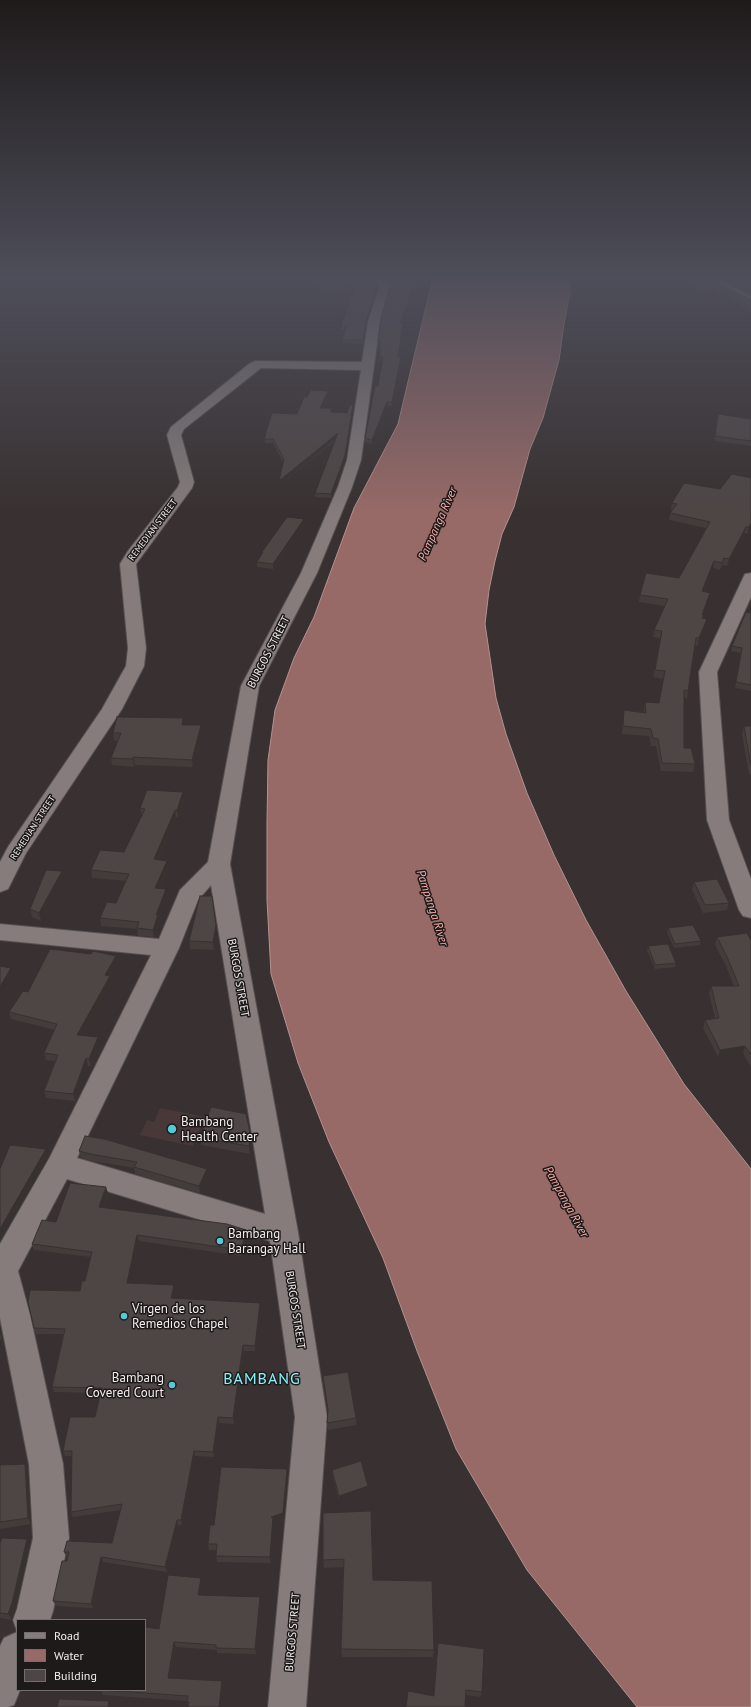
<!DOCTYPE html>
<html>
<head>
<meta charset="utf-8">
<style>
  body { margin:0 }
  #map { position:relative; width:751px; height:1707px; overflow:hidden; background:#393131; font-family:"PT Sans",sans-serif }
  canvas { display:block }
  .legend { position:absolute; left:16px; top:1619px; width:130px; height:72px; box-sizing:border-box; background:#1e1a1a; border:1px solid #736f6e; margin:0; padding:5px 7px; list-style:none; font-size:12px; color:#f3eeed }
  .legend li { display:flex; align-items:center; gap:8px; height:20px }
  .legend b { width:20px; border:1px solid #736f6e }
</style>
</head>
<body>
<div id="map">
<canvas width="751" height="1707"></canvas>
<ul class="legend">
<li><b style="height:5px;background:#857c7b"></b>Road</li>
<li><b style="height:11px;background:#986a67"></b>Water</li>
<li><b style="height:11px;background:#4e4645"></b>Building</li>
</ul>
</div>
<script>
const context = document.querySelector('canvas').getContext('2d');
context.lineJoin = 'round';
function paint(path, color) { context.fillStyle = color; context.fill(path, 'evenodd'); }
const toPath = rows => new Path2D(rows.map(r => 'M' + r).join(''));
function strokePath(path, color, width, dash) { context.strokeStyle = color; context.lineWidth = width; context.lineCap = dash ? 'butt' : 'round'; context.setLineDash(dash || []); context.stroke(path); }
function drawText(font, color, halo, rows, align = 'center') {
  context.font = font + ' "PT Sans",sans-serif'; context.lineWidth = 3; context.setLineDash([]); context.textBaseline = 'middle'; context.strokeStyle = halo; context.fillStyle = color; for (const [text, x, y, turn = 0] of rows) {
    context.save(); context.translate(x, y); context.rotate((+turn || 0) * Math.PI / 180); context.textAlign = isNaN(turn) ? turn : align; if (halo) context.strokeText(text, 0, 0); context.fillText(text, 0, 0); context.restore();
  }
}
paint(toPath([
  [160,1108,205,1117,193,1146,140,1135,147,1120,154,1122]
]), '#483938');
const water = toPath([
  [433,277,569,277,570,293,564,324,559,360,543,418,530,449,514,507,502,534,495,561,489,590,485,624,496,698,506,734,527,793,554,855,586,920,626,991,684,1084,751,1169,751,1707,637,1707,527,1570,456,1449,417,1351,383,1258,329,1142,298,1063,271,974,267,900,267,823,268,760,275,710,294,658,314,617,354,508,398,424,433,277]
]);
paint(water, '#986a67');
strokePath(water, '#b3928f', 1);
const minor = toPath([
  [373,277,384,277,390,285,380,322,361,460,352,487,317,573,259,686,230,864,298,1232,327,1417,306,1707,268,1707,295,1417,270,1241,67,1179,18,1271,30,1315,63,1464,69,1538,53,1611,50,1620,17,1620,17,1631,13,1620,17,1609,33,1538,29,1464,0,1318,0,1244,50,1157,151,955,0,940,0,924,159,939,180,890,208,862,241,686,301,573,338,487,347,460,361,370,261,368,184,429,181,435,194,482,192,488,136,564,146,648,144,666,122,709,26,853,8,889,0,892,0,862,8,847,102,709,126,666,128,648,120,564,128,551,178,487,180,482,167,435,171,427,249,364,255,361,362,362,368,322,380,285,373,277],
  [211,885,265,1214,77,1158,179,948,198,900,211,885],
  [703,277,715,277,751,296,751,303,704,279,703,277],
  [751,573,751,597,717,672,729,820,751,879,751,918,743,916,739,910,707,820,699,672,743,578,745,574,751,573],
  [17,1632,17,1690,20,1690,14,1705,8,1707,0,1707,0,1646,4,1638,17,1632]
]);
strokePath(minor, '#575050', 2);
paint(minor, '#857c7b');
paint(toPath([
  [307,277,374,277,378,285,367,322,363,344,343,343,342,340,345,330,341,330,341,326,354,289,325,293,319,290],
  [385,277,411,277,415,281,415,285,401,323,403,326,399,357,401,357,401,361,392,406,387,405,372,444,365,442,365,438,378,386,382,361,379,361,380,351,379,351,380,345,378,345,378,341,391,283],
  [678,277,704,277,751,300,751,313,731,298,726,296,721,296,715,292,706,293],
  [717,277,751,277,751,295],
  [328,391,328,395,322,408,331,412,347,413,353,405,353,409,346,460,331,498,315,497,315,493,336,440,280,485,283,462,273,443,265,443,264,439,297,414,307,397],
  [718,414,751,419,751,446,714,441],
  [751,478,751,527,747,534,744,533,727,566,722,565,720,570,713,568,704,592,708,600,703,615,704,615,703,619,705,626,698,646,694,645,687,698,684,698,684,748,695,764,693,772,661,771,656,746,651,746,649,736,622,734,623,718,624,710,644,712,645,702,659,703,663,679,653,677,661,638,653,637,654,630,665,606,639,602,640,595,679,578,706,528,669,520,670,513,673,510,671,509,672,503,720,489],
  [304,524,273,569,257,567,257,562,262,554,262,552],
  [751,613,751,691,735,688,741,653,731,651,732,646],
  [183,718,184,725,202,733,193,767,135,765,134,767,112,765,111,758,118,741,114,741,113,733],
  [744,726,751,726,751,774,749,774,742,734],
  [184,799,178,817,176,817,158,860,167,861,168,868,159,889,166,889,167,897,158,919,159,923,154,937,138,936,137,929,101,926,100,918,116,903,126,881,92,878,91,870,124,852,142,815,140,808],
  [64,879,41,921,32,917,30,909],
  [694,882,729,903,727,910,703,913,692,890],
  [216,925,217,933,214,950,190,949,189,941],
  [668,928,701,941,700,945,674,948,667,932],
  [717,937,751,941,751,1067,743,1053,718,1057,703,1028,705,1020,715,1018,709,994,711,986,734,986,726,966,715,945],
  [648,946,676,963,675,967,655,969,647,950],
  [91,954,116,956,117,963,110,976,112,983,82,1035,100,1045,91,1066,88,1066,75,1101,46,1098,44,1091,55,1061,46,1060,44,1053,55,1030,11,1019,9,1012,28,992],
  [251,1137,252,1144,250,1154,201,1145,200,1138],
  [79,1151,207,1169,208,1176,200,1193,135,1174,134,1168,92,1161,81,1158],
  [108,1193,103,1208,246,1230,247,1236,242,1256,139,1241,130,1283,175,1290,173,1298,260,1303,261,1308,255,1351,244,1351,234,1424,219,1423,214,1457,195,1456,182,1525,178,1525,167,1572,103,1562,93,1608,56,1606,53,1601,67,1561,68,1557,66,1556,64,1552,112,1543,121,1510,73,1517,71,1512,72,1456,65,1456,63,1451,95,1417,100,1393,54,1392,52,1387,63,1334,36,1334,34,1328,80,1291,85,1281,91,1257,34,1250,32,1244,56,1222],
  [323,1376,356,1418,356,1425,328,1430,327,1423,328,1413,323,1383],
  [25,1464,28,1471,31,1524,0,1529,0,1465],
  [332,1470,368,1489,339,1500,332,1474],
  [288,1476,284,1519,274,1523,271,1563,217,1562,216,1556,216,1550,209,1550,208,1544,214,1525],
  [323,1513,373,1580,434,1650,433,1657,342,1657,341,1649,343,1567,324,1568,323,1560],
  [0,1543,30,1545,16,1609,12,1620,0,1618],
  [201,1578,202,1583,200,1595,261,1603,256,1654,217,1653,217,1650,176,1647,171,1678,222,1681,224,1686,188,1706,187,1701,103,1695,101,1690,159,1629],
  [438,1643,482,1692,480,1697,466,1695,434,1696]
]), '#433c3b');
paint(toPath([
  [415,281,415,285,400,326,400,323],
  [378,282,378,285,367,322,363,344,367,318],
  [355,285,355,289,325,293,325,290],
  [715,288,715,292,706,293,706,289],
  [722,292,727,292,726,296,721,296],
  [403,323,403,326,398,361,398,357],
  [401,357,401,361,392,406,392,402],
  [328,391,328,395,320,412,320,408],
  [387,402,387,405,372,444,372,440],
  [353,405,353,409,346,460,331,498,331,494],
  [338,433,338,437,280,485,279,481],
  [304,519,304,524,273,569,273,564],
  [751,523,751,527,747,534,749,527],
  [746,527,744,533,727,566,729,559],
  [714,561,713,568,701,598,702,591],
  [710,593,708,600,700,622,702,615],
  [707,619,705,626,698,646,699,638],
  [183,718,184,725,182,725],
  [201,725,202,733,193,767,192,760],
  [133,757,135,765,134,767,133,759],
  [183,792,184,799,178,817,177,810],
  [175,810,176,817,155,866,154,859],
  [167,861,168,868,156,895,155,888],
  [62,871,64,879,41,921,39,913],
  [166,889,167,897,158,919,159,923,154,937,153,930,156,915],
  [216,925,217,933,214,950,213,942],
  [116,956,117,963,110,976,112,983,79,1042,77,1035,105,975],
  [11,968,12,972,0,994,0,987],
  [98,1037,100,1045,91,1066,89,1059],
  [745,1046,743,1053,718,1057,720,1050],
  [86,1058,88,1066,75,1101,73,1094],
  [251,1137,252,1144,250,1154,249,1146],
  [46,1149,49,1157,0,1241,0,1229],
  [207,1169,208,1176,200,1193,199,1186],
  [106,1187,108,1193,101,1213,99,1207],
  [246,1230,247,1236,242,1256,241,1250],
  [137,1235,139,1241,129,1289,127,1283],
  [174,1285,175,1290,173,1304,171,1298],
  [260,1303,261,1308,255,1351,255,1346],
  [0,1326,3,1343,0,1344],
  [243,1345,244,1351,234,1424,233,1418],
  [218,1417,219,1423,214,1457,213,1452],
  [194,1451,195,1456,182,1525,181,1520],
  [25,1464,28,1471,31,1524,28,1518],
  [287,1469,288,1476,284,1519,274,1523,271,1563,270,1557,271,1517],
  [368,1486,368,1489,339,1500,339,1496],
  [177,1520,178,1525,167,1572,165,1567],
  [27,1539,30,1545,16,1609,12,1620,8,1614],
  [101,1557,103,1562,93,1608,91,1604],
  [201,1578,202,1583,199,1601,198,1595],
  [260,1597,261,1603,256,1654,255,1649],
  [174,1642,176,1647,170,1683,168,1678],
  [222,1681,224,1686,221,1707,219,1707],
  [109,1701,112,1707,108,1707]
]), '#373130');
const building = toPath([
  [310,277,374,277,378,282,367,318,363,340,342,340,347,326,341,326,355,285,325,290,319,286,310,277],
  [388,277,411,277,415,281,400,323,403,323,398,357,401,357,392,402,387,402,372,440,365,438,375,386,378,386,383,357,379,357,381,347,379,347,380,341,378,341,381,319,391,281,388,277],
  [685,277,704,277,751,300,751,308,732,294,727,292,722,292,715,288,706,289,685,277],
  [725,277,751,277,751,291,725,277],
  [311,390,328,391,320,408,331,408,331,412,347,413,350,404,353,405,345,455,331,494,315,493,338,433,279,481,284,459,273,439,264,439,272,413,297,414,304,397,307,397,311,390],
  [718,414,751,419,751,441,715,436,718,414],
  [732,474,751,478,751,523,749,527,746,527,729,559,724,558,722,563,714,561,702,591,710,593,702,615,704,615,702,618,707,619,699,638,696,638,688,691,684,690,684,748,691,748,695,764,662,763,658,739,653,738,651,729,623,726,624,710,646,713,645,702,659,703,665,671,655,670,662,631,654,630,668,599,640,595,646,573,679,578,710,522,670,513,677,504,672,503,684,483,720,489,732,474],
  [287,517,304,519,273,564,257,562,263,552,262,552,287,517],
  [746,612,751,613,751,685,736,682,742,648,732,646,746,612],
  [117,717,183,718,182,725,201,725,192,760,133,757,133,759,111,758,121,733,113,733,117,717],
  [744,726,751,726,751,766,744,726],
  [147,790,183,792,177,810,175,810,154,859,167,861,155,888,166,889,156,915,158,915,153,930,137,928,139,922,100,918,107,902,116,903,129,874,91,870,100,850,124,852,145,809,140,808,147,790],
  [46,870,62,871,39,913,30,909,46,870],
  [717,879,729,903,705,905,694,882,717,879],
  [200,896,212,896,216,925,213,942,189,941,200,896],
  [693,925,701,941,675,944,668,928,693,925],
  [747,933,751,941,751,1055,745,1046,720,1050,705,1020,719,1018,711,986,739,986,728,959,717,937,747,933],
  [668,944,676,963,655,965,648,946,668,944],
  [50,949,91,954,93,951,116,956,105,975,110,976,77,1035,98,1037,89,1059,86,1058,73,1094,44,1091,58,1055,44,1053,57,1024,9,1012,23,991,28,992,50,949],
  [0,966,11,968,0,987,0,966],
  [211,1107,246,1114,251,1137,249,1146,200,1138,211,1107],
  [85,1136,104,1139,207,1169,199,1186,134,1167,137,1162,90,1154,79,1151,85,1136],
  [10,1145,46,1149,0,1229,0,1169,10,1145],
  [70,1183,106,1187,99,1207,227,1224,246,1230,241,1250,137,1235,127,1283,174,1285,171,1298,260,1303,255,1346,243,1345,233,1418,218,1417,213,1452,194,1451,181,1520,177,1520,165,1567,101,1557,91,1604,53,1601,62,1561,67,1561,69,1552,64,1552,67,1541,112,1543,122,1504,71,1512,72,1451,63,1451,70,1417,95,1417,102,1388,52,1387,65,1329,34,1328,28,1302,30,1290,80,1291,82,1281,85,1281,92,1252,32,1244,42,1220,56,1222,70,1183],
  [0,1330,2,1339,0,1340,0,1330],
  [348,1372,356,1418,327,1423,328,1410,323,1376,348,1372],
  [361,1461,368,1486,339,1496,332,1470,361,1461],
  [25,1464,28,1518,0,1522,0,1465,25,1464],
  [221,1467,287,1469,283,1513,271,1517,273,1517,270,1557,216,1556,217,1544,208,1544,210,1525,214,1525,221,1467],
  [371,1511,373,1580,432,1581,434,1650,341,1649,344,1559,323,1560,323,1513,371,1511],
  [2,1538,27,1539,12,1603,8,1614,0,1613,0,1543,2,1538],
  [168,1575,201,1578,198,1595,260,1597,255,1649,216,1648,216,1645,174,1642,168,1678,222,1681,219,1707,188,1707,189,1702,187,1702,188,1696,102,1690,145,1690,145,1627,159,1629,168,1575],
  [438,1643,484,1649,482,1692,466,1690,465,1707,406,1707,408,1691,434,1696,438,1643],
  [59,1699,109,1701,108,1707,57,1707,59,1699]
]);
paint(building, '#4e4645');
strokePath(building, '#373130', 1);
const sky = context.createLinearGradient(0, 0, 0, 516);
sky.addColorStop(0, '#1f1b1b');
sky.addColorStop(0.54, '#4e4e5a');
sky.addColorStop(1, '#4e4e5a00');
context.fillStyle = sky;
context.fillRect(0, 0, 751, 516);
for (const [x, y, r, color] of [
  [172,1129,5,"#52cbd7"],
  [220,1241,4,"#52cbd7"],
  [124,1316,4,"#52cbd7"],
  [172,1385,4,"#52cbd7"]
]) { const dot = new Path2D(); dot.arc(x, y, r, 0, 2 * Math.PI); context.fillStyle = color; context.fill(dot); strokePath(dot, '#1e1a1a', 1.5); }
drawText('9px', '#f3eeed', '#1e1a1a', [
  ["REMEDIAN STREET",153,530,-53],
  ["REMEDIAN STREET",33,828,-57]
]);
drawText('11px', '#f3eeed', '#1e1a1a', [
  ["BURGOS STREET",269,652,-63],
  ["BURGOS STREET",238,978,80],
  ["BURGOS STREET",295,1310,81],
  ["BURGOS STREET",293,1632,-85]
]);
drawText('italic 12px', '#fbafaa', '#1e1a1a', [
  ["Pampanga River",438,524,-66],
  ["Pampanga River",432,908,72],
  ["Pampanga River",566,1202,61]
]);
drawText('13px', '#f3eeed', '#1e1a1a', [
  ["Bambang",181,1122],
  ["Health Center",181,1137],
  ["Bambang",228,1234],
  ["Barangay Hall",228,1249],
  ["Virgen de los",132,1309],
  ["Remedios Chapel",132,1324],
  ["Bambang",164,1378,"right"],
  ["Covered Court",164,1393,"right"]
], 'left');
context.letterSpacing = '1px';
drawText('16px', '#88f3fd', '#1e1a1a', [
  ["BAMBANG",262,1379]
]);
context.letterSpacing = '0px';
</script>
</body>
</html>
